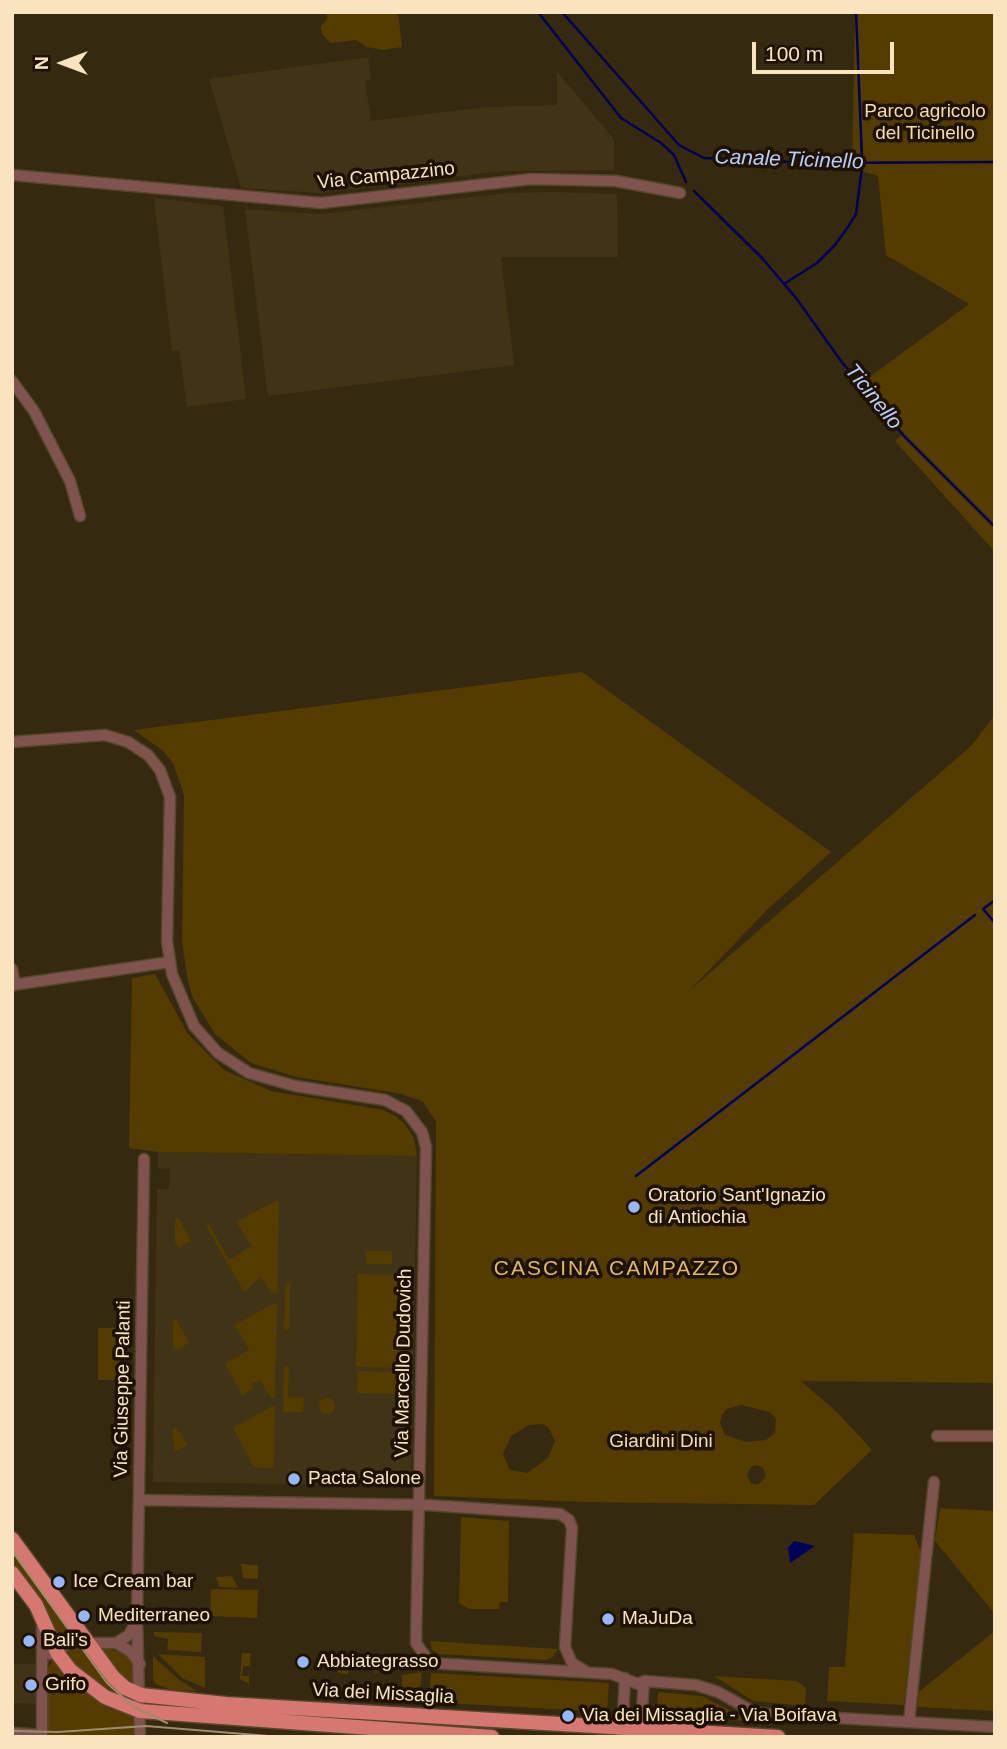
<!DOCTYPE html>
<html>
<head>
<meta charset="utf-8">
<style>
  body { margin:0 }
  #map { position:relative; width:1007px; height:1749px; overflow:hidden; background:#35290f; font-family:Arial,sans-serif }
  canvas { display:block }
  .frame { position:absolute; inset:0; border:14px solid #f8e4be; pointer-events:none }
  .north { position:absolute; left:28px; top:28px; width:70px; height:70px; -webkit-text-stroke:5px #1d1100; paint-order:stroke; rotate:270deg; font-size:19px; font-weight:700; line-height:28px; text-align:center; color:#f8e4be }
  .north::after { content:''; display:block; margin:auto; width:24px; height:32px; background:#f8e4be; clip-path:polygon(50% 0,100% 100%,50% 72%,0 100%) }
  .scale { position:absolute; left:752px; top:42px; width:142px; height:32px; box-sizing:border-box; border:4px solid #f8e4be; border-top:0; padding-left:9px; font-size:21px; line-height:24px; white-space:nowrap; color:#f8e4be; -webkit-text-stroke:5px #1d1100; paint-order:stroke }
</style>
</head>
<body>
<div id="map">
<canvas width="1007" height="1749"></canvas>
<div class="frame"></div>
<div class="north">N</div>
<div class="scale">100 m</div>
</div>
<script>
const context = document.querySelector('canvas').getContext('2d');
context.lineJoin = 'round';
function paint(path, color) { context.fillStyle = color; context.fill(path, 'evenodd'); }
const toPath = rows => new Path2D(rows.map(r => 'M' + r).join(''));
function strokePath(path, color, width, dash) { context.strokeStyle = color; context.lineWidth = width; context.lineCap = dash ? 'butt' : 'round'; context.setLineDash(dash || []); context.stroke(path); }
function drawText(font, color, halo, rows, align = 'center') {
  context.font = font + ' Arial,sans-serif'; context.lineWidth = 7; context.setLineDash([]); context.textBaseline = 'middle'; context.strokeStyle = halo; context.fillStyle = color; for (const [text, x, y, turn = 0] of rows) {
    context.save(); context.translate(x, y); context.rotate((+turn || 0) * Math.PI / 180); context.textAlign = isNaN(turn) ? turn : align; if (halo) context.strokeText(text, 0, 0); context.fillText(text, 0, 0); context.restore();
  }
}
paint(toPath([
  [368,57,371,80,365,81,371,121,487,107,557,105,557,72,614,139,614,170,504,171,320,193,241,188,209,79],
  [556,192,617,194,618,257,501,257,514,365,268,396,245,209,321,214,507,193],
  [154,198,223,206,246,399,187,407,179,350,172,351],
  [158,1152,417,1156,411,1486,153,1482,157,1189,169,1189,170,1169,158,1168],
  [12,1664,41,1664,40,1704,12,1703]
]), '#413416');
paint(toPath([
  [326,12,398,12,402,47,383,50,367,47,356,40,331,43,322,34,321,26,327,19],
  [855,12,995,12,995,552,895,441,904,433,860,384,969,304,886,255,878,176,852,168],
  [582,672,831,852,767,910,690,990,971,746,995,715,995,1383,801,1381,837,1412,872,1450,814,1505,584,1502,434,1496,436,1122,423,1102,402,1094,297,1077,251,1063,215,1034,193,998,188,982,182,941,184,795,173,763,163,751,134,730],
  [741,1405,770,1412,776,1419,775,1433,766,1440,746,1442,725,1435,720,1423,722,1415,727,1409],
  [542,1424,548,1427,555,1441,548,1458,527,1473,510,1470,503,1454,511,1436,529,1425],
  [757,1465,763,1468,766,1476,758,1485,751,1483,747,1475,751,1467],
  [155,974,188,1034,224,1070,271,1091,383,1110,394,1115,405,1124,414,1138,417,1156,158,1152,129,1148,132,978],
  [275,1201,279,1201,277,1293,271,1293,261,1277,244,1292,206,1226,209,1224,229,1260,251,1246,236,1222],
  [178,1217,191,1241,178,1248,175,1242,175,1219],
  [366,1251,392,1251,392,1264,366,1264],
  [358,1274,404,1275,402,1368,356,1367],
  [285,1283,290,1283,289,1330,284,1330],
  [274,1303,277,1304,275,1398,270,1397,260,1380,251,1384,253,1389,242,1395,225,1364,249,1350,235,1325],
  [176,1319,189,1343,176,1350,173,1344,173,1321],
  [98,1328,119,1328,120,1380,98,1380],
  [284,1366,289,1366,288,1397,304,1398,303,1412,283,1412],
  [358,1371,398,1372,398,1394,357,1393],
  '319 1406a8 8 0 1 1 16 0a8 8 0 1 1-16 0Z',
  [272,1406,275,1406,274,1468,254,1467,233,1428],
  [176,1427,187,1445,175,1452,172,1430],
  [328,1475,354,1475,354,1485,328,1485],
  [370,1476,411,1476,411,1486,370,1485],
  [940,1508,995,1511,995,1614,935,1541],
  [461,1517,509,1521,508,1602,500,1602,499,1609,469,1609,459,1603],
  [854,1533,914,1535,921,1552,904,1705,827,1701,829,1667,845,1667],
  [12,1547,74,1630,55,1636,12,1569],
  [241,1564,258,1565,258,1579,243,1578],
  [232,1576,238,1588,219,1587,216,1577],
  [211,1589,258,1590,257,1618,210,1616],
  [995,1631,995,1711,916,1707,917,1693],
  [154,1632,202,1633,201,1652,167,1650,168,1639,154,1636],
  [430,1641,558,1649,553,1657,545,1660,439,1654,432,1650],
  [83,1647,134,1698,136,1702,107,1693,80,1674,65,1652,68,1648],
  [100,1647,125,1653,136,1670,136,1686,121,1679],
  [242,1653,251,1653,250,1666,243,1666,242,1676,249,1676,249,1684,240,1679],
  [158,1654,205,1657,205,1688,182,1678],
  [54,1656,81,1688,136,1716,136,1737,45,1737,47,1672],
  [153,1656,178,1679,197,1691,171,1690,156,1684,153,1679],
  [338,1664,379,1665,376,1675,373,1668,348,1667,348,1674,338,1673],
  [422,1672,419,1700,390,1693,402,1693,402,1675],
  [431,1673,609,1683,607,1712,429,1702],
  [714,1676,797,1681,806,1688,805,1706,753,1701],
  [658,1692,702,1696,750,1721,657,1716]
]), '#543c00');
paint(toPath([
  [794,1541,815,1546,790,1563,788,1548]
]), '#000156');
strokePath(toPath([
  [538,12,621,118,661,143,674,155,686,182],
  [562,12,679,145,704,158,816,163,995,162],
  [856,12,862,159],
  [694,191,762,258,796,298,841,361,904,436,995,527],
  [784,284,817,263,835,245,850,224,856,214,862,167],
  [995,900,983,909,995,923],
  [636,1176,975,915]
]), '#000156', 2.5);
const minor = toPath([
  [12,175,321,203,531,179,616,181,680,193],
  [12,381,34,411,70,481,80,516],
  [12,742,105,735,128,742,148,755,160,770,170,797,167,941,172,974,194,1026,218,1053,249,1073,295,1086,385,1100,406,1111,422,1132,426,1147,416,1643,430,1663,612,1674,638,1684,644,1681,696,1685,718,1692,752,1711,767,1714,995,1727],
  [12,969,15,985],
  [12,985,170,962],
  [937,1436,995,1436],
  [140,1500,427,1505,560,1514,569,1520,572,1528,565,1647,572,1663,585,1671],
  [42,1620,42,1737],
  [116,1643,129,1635,137,1620],
  [50,1654,70,1643,116,1643,130,1651,140,1664],
  [909,1722,934,1482],
  [12,1733,42,1735],
  [140,1737,137,1620,144,1159],
  [622,1737,625,1678],
  [640,1737,644,1681]
]);
const major = toPath([
  [12,1539,113,1677,125,1688,141,1695,226,1704,778,1737],
  [12,1573,36,1605,58,1654,70,1670,105,1697,140,1711,492,1737]
]);
strokePath(minor, '#54472b', 13);
strokePath(major, '#54472b', 17);
strokePath(minor, '#81534f', 10);
strokePath(major, '#d67772', 14);
strokePath(toPath([
  [12,1551,107,1683,134,1707,167,1723],
  [12,1731,58,1732,146,1726,281,1737]
]), '#9d8d6c', 2);
for (const [x, y, r, color] of [
  [634,1207,7,"#94b7fd"],
  [294,1479,7,"#94b7fd"],
  [59,1582,7,"#94b7fd"],
  [84,1616,7,"#94b7fd"],
  [608,1619,7,"#94b7fd"],
  [29,1641,7,"#94b7fd"],
  [303,1662,7,"#94b7fd"],
  [31,1685,7,"#94b7fd"],
  [568,1716,7,"#94b7fd"]
]) { const dot = new Path2D(); dot.arc(x, y, r, 0, 2 * Math.PI); context.fillStyle = color; context.fill(dot); strokePath(dot, '#1d1100', 2.5); }
drawText('19px', '#f4dcac', '#1d1100', [
  ["Parco agricolo",925,112],
  ["del Ticinello",925,134],
  ["Giardini Dini",661,1442]
]);
drawText('19px', '#f8e4be', '#1d1100', [
  ["Via Campazzino",386,176,-6],
  ["Via Marcello Dudovich",404,1363,-89],
  ["Via Giuseppe Palanti",123,1389,-89],
  ["Via dei Missaglia",383,1694,3]
]);
drawText('19px', '#f8e4be', '#1d1100', [
  ["Oratorio Sant'Ignazio",648,1196],
  ["di Antiochia",648,1218],
  ["Pacta Salone",308,1479],
  ["Ice Cream bar",73,1582],
  ["Mediterraneo",98,1616],
  ["MaJuDa",622,1619],
  ["Bali's",43,1641],
  ["Abbiategrasso",317,1662],
  ["Grifo",45,1685],
  ["Via dei Missaglia - Via Boifava",582,1716]
], 'left');
drawText('italic 21px', '#b8cefc', '#1d1100', [
  ["Canale Ticinello",789,160,2],
  ["Ticinello",873,397,51]
]);
context.letterSpacing = '2px';
drawText('21px', '#e0b968', '#1d1100', [
  ["CASCINA CAMPAZZO",617,1269]
]);
context.letterSpacing = '0px';
</script>
</body>
</html>
